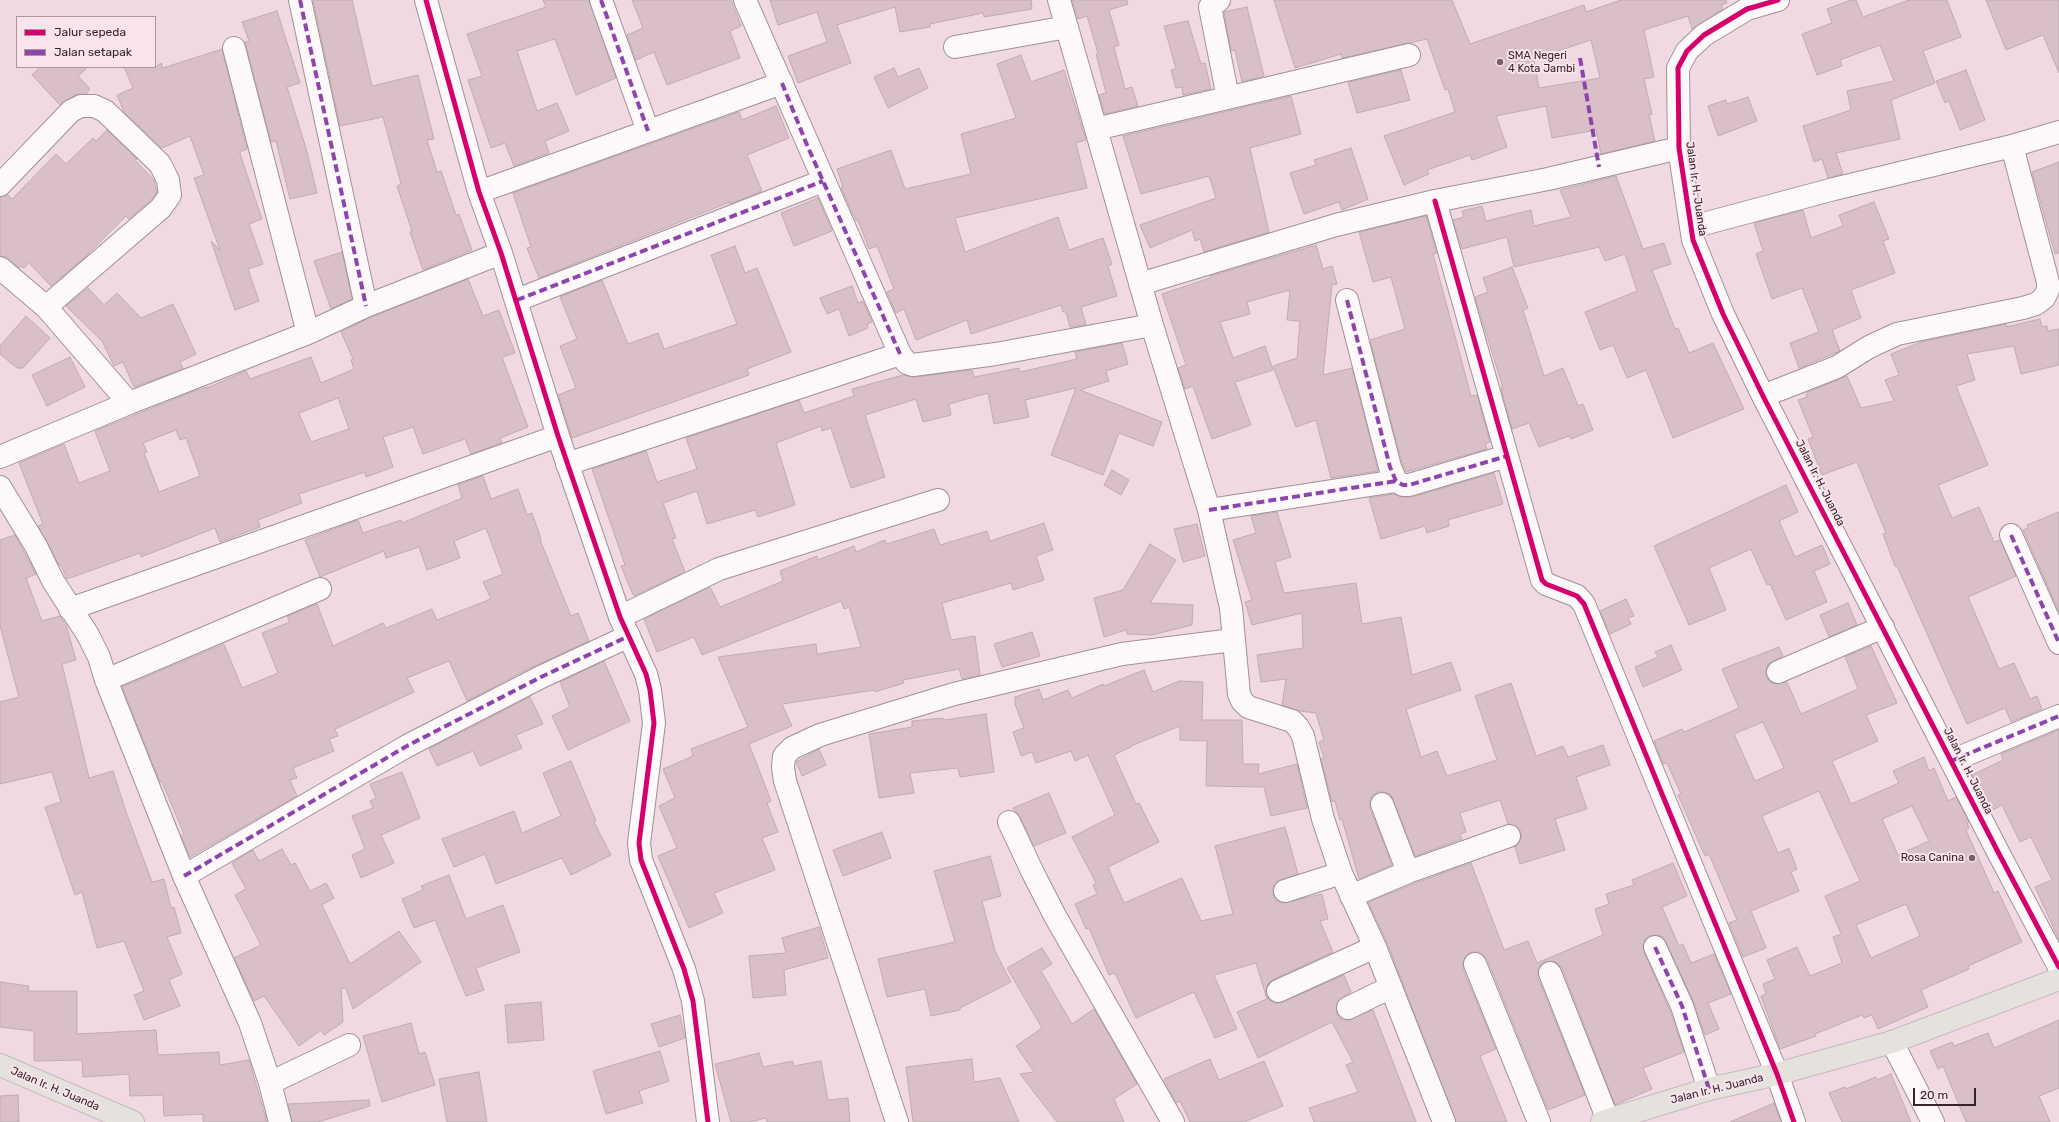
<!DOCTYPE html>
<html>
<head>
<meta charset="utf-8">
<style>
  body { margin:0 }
  #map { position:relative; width:2059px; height:1122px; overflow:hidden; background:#f0d9e2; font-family:Rubik,sans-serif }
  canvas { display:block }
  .legend { position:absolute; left:16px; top:16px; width:140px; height:52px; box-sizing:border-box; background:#f9e4ec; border:1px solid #ab979f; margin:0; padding:5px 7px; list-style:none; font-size:12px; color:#36242b }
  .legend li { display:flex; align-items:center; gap:8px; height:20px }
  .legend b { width:20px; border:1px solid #ab979f }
  .scale { position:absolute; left:1913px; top:1088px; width:63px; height:18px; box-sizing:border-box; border:2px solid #36242b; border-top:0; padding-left:5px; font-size:12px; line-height:14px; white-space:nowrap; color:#36242b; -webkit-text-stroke:3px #f9e4ec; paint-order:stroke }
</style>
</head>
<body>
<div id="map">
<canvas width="2059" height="1122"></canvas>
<ul class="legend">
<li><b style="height:5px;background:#d6006c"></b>Jalur sepeda</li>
<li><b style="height:5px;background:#8e44ad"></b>Jalan setapak</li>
</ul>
<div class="scale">20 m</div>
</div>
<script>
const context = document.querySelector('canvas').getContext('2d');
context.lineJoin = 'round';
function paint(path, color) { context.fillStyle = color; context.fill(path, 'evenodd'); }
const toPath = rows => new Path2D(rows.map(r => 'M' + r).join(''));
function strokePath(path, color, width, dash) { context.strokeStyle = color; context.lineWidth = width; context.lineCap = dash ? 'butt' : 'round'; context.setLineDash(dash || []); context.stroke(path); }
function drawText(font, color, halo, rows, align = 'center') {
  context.font = font + ' Rubik,sans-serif'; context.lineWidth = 4; context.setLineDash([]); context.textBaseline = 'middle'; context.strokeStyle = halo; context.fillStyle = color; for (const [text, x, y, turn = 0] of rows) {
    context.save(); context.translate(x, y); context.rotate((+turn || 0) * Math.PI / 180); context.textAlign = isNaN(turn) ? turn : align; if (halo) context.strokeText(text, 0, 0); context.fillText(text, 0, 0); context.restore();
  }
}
const building = toPath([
  [313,0,352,0,372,86,418,75,434,139,427,140,437,172,441,171,456,215,459,214,472,250,423,270,410,232,412,231,397,186,401,184,383,117,340,126,313,0],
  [543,0,589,0,616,78,576,95,555,39,517,51,537,111,557,103,569,131,545,141,549,153,514,166,505,143,491,148,468,80,482,76,467,34,546,7,543,0],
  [632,0,731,0,741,26,730,31,740,58,667,85,654,52,636,60,627,35,643,28,632,0],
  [770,0,1031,0,1032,9,984,17,983,13,930,24,930,27,900,32,895,7,837,25,851,63,798,83,788,56,827,42,817,12,778,25,770,0],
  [1072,0,1127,0,1128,4,1109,10,1119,45,1114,47,1125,89,1132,87,1138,106,1105,114,1099,95,1106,93,1096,54,1098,53,1087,16,1078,19,1072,0],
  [1274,0,1452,0,1470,44,1584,5,1586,12,1621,0,1726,0,1727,3,1721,5,1723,9,1692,29,1688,16,1644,30,1654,77,1644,79,1652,114,1649,115,1655,141,1601,154,1596,130,1552,138,1546,106,1496,116,1507,147,1472,160,1470,155,1427,170,1429,174,1404,185,1384,136,1455,112,1448,89,1445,90,1427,39,1342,58,1341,54,1295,68,1274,0],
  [1591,40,1600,78,1539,88,1534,59,1591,40],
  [1851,0,1856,0,1863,17,1909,0,1947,0,1961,37,1923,51,1935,83,1891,100,1900,139,1836,153,1843,174,1828,178,1822,159,1814,162,1803,126,1851,110,1847,91,1894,81,1880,45,1840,60,1842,66,1817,75,1802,34,1832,23,1827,9,1851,0],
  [1986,0,2059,0,2059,73,2043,35,2006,50,1986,0],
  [1247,7,1264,76,1242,82,1235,50,1231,51,1224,12,1247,7],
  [277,11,300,83,287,87,306,148,317,193,290,199,276,141,271,142,245,42,249,41,242,22,277,11],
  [1188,21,1201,64,1205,63,1211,89,1183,95,1182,87,1176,88,1171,70,1176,69,1164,26,1188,21],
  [222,49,247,149,240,152,240,154,262,219,249,224,263,264,248,269,259,301,235,310,211,241,220,250,194,178,204,175,190,136,162,148,124,112,117,95,133,88,124,67,155,67,161,63,163,68,222,49],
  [1021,55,1031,82,1064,70,1086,140,1076,143,1087,188,955,218,965,252,1058,217,1069,250,1103,238,1112,264,1108,266,1117,296,1081,307,1086,325,1070,327,1066,312,1063,312,1061,305,971,334,967,320,916,340,904,309,896,313,887,292,894,289,877,246,869,249,858,220,856,221,841,188,843,187,837,169,891,150,905,189,971,174,961,134,1016,118,997,64,1021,55],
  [40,67,88,67,78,76,90,89,86,94,75,95,60,105,32,75,40,67],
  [894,68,898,77,919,68,928,88,888,108,874,77,894,68],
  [1401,70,1410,100,1357,113,1348,82,1401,70],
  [1966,70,1985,120,1960,130,1949,101,1945,103,1936,81,1966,70],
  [1291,96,1301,134,1250,148,1269,232,1204,252,1200,239,1195,241,1192,230,1150,248,1140,225,1216,198,1209,176,1141,194,1123,136,1291,96],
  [1748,97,1757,121,1718,136,1708,106,1726,100,1727,104,1748,97],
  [776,106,789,138,747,155,762,191,730,204,730,202,539,278,527,248,531,247,513,193,739,112,742,120,776,106],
  [107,130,137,159,135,160,154,180,157,192,152,199,129,219,126,216,84,258,51,286,29,263,24,268,21,266,19,268,8,258,0,256,0,197,8,195,12,199,56,154,66,164,93,138,96,141,107,130],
  [1351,148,1368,199,1342,210,1339,202,1304,214,1290,173,1316,165,1314,160,1351,148],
  [2059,162,2059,253,2055,254,2032,172,2059,162],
  [1616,176,1643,249,1664,243,1671,264,1652,270,1675,329,1678,328,1689,353,1713,343,1744,409,1673,438,1646,370,1627,378,1613,345,1600,350,1585,312,1637,291,1625,254,1605,261,1599,247,1514,267,1507,237,1462,249,1453,220,1464,217,1462,211,1482,206,1486,221,1531,210,1534,226,1571,217,1560,190,1616,176],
  [818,198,832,231,794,246,781,213,818,198],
  [1874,202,1889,239,1883,241,1895,273,1851,290,1861,318,1832,330,1840,351,1799,368,1790,343,1819,332,1802,288,1772,299,1756,254,1763,251,1754,223,1803,210,1811,238,1843,226,1839,215,1874,202],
  [1426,216,1437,253,1433,254,1471,396,1477,395,1490,442,1485,444,1487,449,1406,472,1402,463,1370,340,1405,329,1391,277,1373,282,1359,232,1426,216],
  [1316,245,1323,269,1332,266,1337,284,1332,285,1323,375,1352,368,1378,471,1331,478,1316,420,1296,427,1273,366,1297,358,1300,321,1287,320,1290,290,1247,302,1250,314,1220,322,1233,358,1265,346,1273,370,1235,382,1251,425,1212,439,1193,386,1185,389,1178,368,1186,365,1162,294,1210,278,1210,276,1316,245],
  [735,246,745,273,757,268,791,352,747,369,749,375,572,438,558,395,576,388,560,346,577,339,560,297,602,280,628,344,658,333,664,349,737,324,711,255,735,246],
  [342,252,352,299,331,309,314,261,342,252],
  [1512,267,1528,308,1523,310,1544,376,1563,368,1578,406,1583,404,1593,430,1571,439,1569,436,1539,447,1529,423,1512,429,1501,388,1503,388,1475,297,1488,292,1483,278,1512,267],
  [468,279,483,316,499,310,515,353,502,357,528,427,500,438,502,443,471,454,465,439,423,454,413,427,383,437,393,467,366,477,365,472,299,494,302,503,258,520,260,527,220,542,215,528,141,557,140,553,67,579,61,565,59,565,38,526,43,524,19,463,64,444,79,483,110,471,95,431,192,392,207,387,207,388,246,371,250,379,311,357,321,383,354,369,351,360,353,359,341,332,371,317,468,279],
  [338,398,349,429,311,442,299,413,338,398],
  [176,430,180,440,186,438,200,476,159,492,144,453,147,452,143,443,176,430],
  [852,286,858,303,863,301,872,322,867,324,868,328,849,336,839,309,827,314,820,298,852,286],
  [88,288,104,305,117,293,141,318,173,304,196,354,180,362,183,369,134,387,123,362,114,366,102,341,66,306,88,288],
  [26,316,50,338,23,368,17,368,0,354,0,346,26,316],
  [2040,319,2042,327,2047,326,2048,331,2059,329,2059,365,2021,374,2014,346,1967,354,1975,380,1956,386,1988,465,1938,485,1952,518,1979,507,1994,542,2000,540,2016,576,1968,597,1999,669,2014,663,2030,699,2037,696,2042,709,2011,722,2005,708,1967,724,1897,566,1895,566,1883,534,1886,533,1857,462,1822,475,1808,439,1813,437,1798,400,1807,397,1806,393,1847,376,1861,408,1894,401,1885,380,1899,375,1891,354,1921,342,2006,324,2006,327,2040,319],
  [1122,343,1128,364,1106,371,1109,381,1080,390,1162,422,1153,446,1119,433,1103,475,1051,455,1076,388,1025,400,1029,417,994,424,988,393,949,404,951,415,923,422,916,399,865,415,885,477,851,488,831,428,822,431,821,426,776,443,795,505,758,517,755,510,707,524,697,491,663,503,676,538,672,539,685,572,634,596,631,590,621,566,625,565,592,469,646,451,657,482,697,469,686,438,799,400,804,413,854,396,852,389,903,375,915,377,972,370,974,377,1019,368,1020,372,1077,359,1075,352,1122,343],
  [70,357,85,387,47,406,32,375,70,357],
  [1112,470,1129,480,1121,495,1104,485,1112,470],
  [1494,473,1503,504,1448,520,1449,526,1427,533,1425,526,1381,539,1369,498,1394,494,1403,497,1413,497,1494,473],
  [483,476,491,499,518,489,527,515,532,513,541,539,540,540,571,616,578,613,589,641,520,673,467,701,449,661,407,678,414,692,335,729,338,736,329,739,334,751,293,768,297,778,290,780,297,796,190,857,181,836,184,834,162,782,160,782,122,687,224,644,242,688,278,673,262,633,290,622,287,616,317,604,333,646,383,623,386,628,432,609,437,620,491,599,483,582,503,574,486,528,454,541,460,558,427,570,419,547,386,558,384,551,320,577,305,540,358,520,363,533,401,520,402,523,462,498,458,485,483,476],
  [1786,485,1798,512,1779,521,1795,557,1822,545,1830,564,1814,571,1827,602,1786,620,1770,584,1767,585,1751,549,1709,568,1726,610,1689,625,1654,546,1786,485],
  [1277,512,1291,557,1275,562,1284,593,1356,583,1362,624,1401,617,1412,675,1451,662,1461,690,1406,709,1421,757,1437,751,1447,776,1497,760,1475,696,1511,683,1536,756,1563,746,1568,757,1603,745,1610,765,1576,777,1587,809,1555,819,1565,850,1520,864,1515,847,1521,839,1521,832,1517,826,1508,824,1500,800,1460,813,1466,832,1460,834,1462,839,1415,856,1393,799,1390,794,1384,792,1378,792,1372,796,1370,802,1370,808,1392,865,1359,879,1342,819,1340,820,1335,801,1332,802,1321,759,1324,758,1319,742,1324,740,1316,713,1299,711,1282,705,1286,679,1261,682,1257,655,1303,648,1302,613,1252,625,1245,602,1252,600,1233,540,1256,533,1251,516,1277,512],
  [2059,512,2059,612,2023,530,2028,528,2027,525,2059,512],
  [1044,523,1053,550,1036,556,1044,580,1013,590,1011,583,942,603,951,640,975,636,980,675,962,679,959,669,903,680,904,683,875,692,875,690,782,704,792,726,749,744,771,801,767,803,778,832,762,838,775,870,714,893,723,913,689,928,658,856,677,848,659,806,675,798,663,769,693,756,691,749,748,727,718,657,816,644,817,654,861,647,849,607,844,609,841,601,702,655,694,637,657,652,644,619,710,587,720,607,783,581,780,571,817,556,818,560,854,546,856,552,885,540,887,544,934,529,940,545,987,531,990,541,1044,523],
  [1197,524,1205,556,1183,562,1174,529,1197,524],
  [15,535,36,574,26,578,42,621,60,616,66,625,76,660,62,664,89,778,113,771,126,812,152,882,164,879,171,908,174,907,181,933,167,937,182,974,169,980,180,1006,144,1020,134,995,144,991,124,941,97,948,82,892,75,895,45,807,61,802,52,772,0,784,0,702,19,697,0,626,0,540,15,535],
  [1150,544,1176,560,1150,603,1193,605,1192,625,1152,635,1127,634,1126,630,1104,637,1094,598,1123,590,1150,544],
  [1626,599,1634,616,1628,618,1631,624,1610,634,1600,611,1626,599],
  [1848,603,1857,625,1829,637,1820,615,1848,603],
  [1032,632,1040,656,1002,667,994,644,1032,632],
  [1671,645,1682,670,1643,687,1635,667,1658,657,1655,652,1671,645],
  [1871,646,1897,703,1866,715,1878,741,1832,761,1851,804,1899,783,1893,771,1924,757,1929,771,1934,768,1948,801,1956,797,1969,822,1967,823,1969,828,1966,830,1994,893,1998,891,2022,942,1968,966,1969,969,1921,990,1928,1007,1878,1029,1872,1015,1864,1018,1862,1015,1815,1034,1816,1036,1780,1049,1761,996,1766,994,1763,984,1775,979,1767,960,1797,947,1810,976,1842,963,1833,937,1841,934,1825,896,1860,881,1819,791,1762,816,1778,853,1789,848,1797,869,1791,872,1799,891,1751,911,1766,948,1743,957,1729,923,1737,920,1709,854,1705,856,1678,795,1681,794,1667,763,1663,764,1654,741,1682,729,1684,732,1739,708,1722,669,1779,647,1783,656,1768,664,1766,670,1766,677,1770,682,1776,684,1787,682,1801,714,1858,689,1845,657,1871,646],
  [1763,722,1784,768,1755,781,1734,734,1763,722],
  [1912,806,1929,841,1898,855,1882,819,1912,806],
  [1906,904,1920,936,1871,958,1856,925,1906,904],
  [604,661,630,721,568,750,552,716,570,707,560,682,604,661],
  [1144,670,1153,692,1179,681,1203,682,1202,720,1242,720,1243,764,1259,764,1258,774,1297,764,1307,808,1271,816,1264,787,1206,786,1207,741,1180,740,1180,726,1131,746,1131,747,1114,755,1136,804,1139,803,1159,842,1108,867,1124,903,1182,878,1201,921,1233,914,1215,846,1285,827,1298,874,1276,882,1273,888,1273,895,1277,900,1283,903,1322,894,1328,919,1320,921,1333,952,1272,980,1268,984,1266,990,1266,996,1271,1001,1277,1003,1283,1002,1344,975,1351,992,1338,1001,1336,1008,1337,1014,1341,1019,1348,1020,1373,1010,1416,1122,1314,1122,1309,1108,1358,1092,1346,1065,1353,1062,1332,1022,1258,1058,1237,1012,1267,999,1256,963,1214,975,1237,1029,1215,1038,1194,992,1136,1018,1115,973,1109,975,1089,928,1086,929,1075,904,1097,894,1093,885,1096,883,1072,837,1115,815,1088,755,1075,761,1071,751,1036,763,1032,752,1021,756,1013,732,1024,728,1015,704,1015,697,1039,689,1043,700,1068,690,1072,698,1103,684,1104,686,1144,670],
  [530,697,543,724,516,735,522,748,480,766,473,751,437,766,429,749,530,697],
  [986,714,994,772,960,777,958,768,910,773,914,793,879,798,869,734,912,727,912,721,943,718,944,720,986,714],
  [2059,730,2059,940,2035,887,2052,880,2031,837,2020,842,2002,805,1991,811,1972,775,2003,760,2001,754,2059,730],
  [819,749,826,765,802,776,796,762,819,749],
  [571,761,596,821,594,822,611,855,571,875,562,858,496,884,485,854,454,867,442,839,514,811,522,833,561,816,543,773,571,761],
  [402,772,420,818,381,835,394,863,361,878,352,855,365,849,352,816,373,808,370,801,376,798,370,784,402,772],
  [1049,793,1066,833,1034,846,1020,817,1013,808,1049,793],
  [882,832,891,858,843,876,833,850,882,832],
  [282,849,291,865,295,863,310,891,326,883,334,898,322,905,350,964,399,931,421,962,353,1009,346,988,341,988,343,1022,324,1035,321,1030,299,1046,264,996,254,1001,234,958,261,945,235,895,246,889,232,863,253,850,259,861,282,849],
  [990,856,1001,896,982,901,995,951,1011,982,960,1008,960,1010,931,1016,925,989,887,997,878,959,955,942,934,871,990,856],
  [1471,863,1504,950,1528,941,1537,963,1603,935,1595,909,1609,904,1606,894,1634,885,1632,880,1673,863,1687,896,1662,907,1679,946,1683,944,1691,963,1714,954,1731,994,1708,1003,1719,1029,1705,1035,1693,1001,1666,942,1663,937,1657,935,1649,936,1645,940,1643,945,1644,952,1670,1011,1684,1052,1643,1068,1652,1089,1615,1105,1562,968,1558,963,1552,961,1545,962,1540,965,1538,971,1538,978,1585,1095,1548,1110,1487,959,1482,954,1477,952,1471,952,1465,957,1463,963,1463,969,1496,1049,1480,1056,1507,1122,1456,1122,1387,942,1368,902,1413,884,1471,863],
  [449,875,466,919,503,905,520,952,476,968,484,990,466,996,435,920,414,928,402,899,423,890,421,886,449,875],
  [819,927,828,958,784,970,786,995,753,998,749,956,786,953,782,938,819,927],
  [1042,948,1052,964,1041,971,1072,1024,1094,1009,1137,1084,1114,1099,1124,1122,1057,1122,1020,1074,1034,1072,1016,1046,1042,1028,1007,968,1042,948],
  [0,982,29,986,28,991,77,991,77,1034,156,1030,158,1055,219,1052,220,1065,249,1060,267,1122,203,1122,203,1114,164,1116,163,1095,130,1096,129,1074,83,1077,82,1060,34,1061,34,1031,0,1027,0,982],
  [541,1002,544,1040,508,1043,505,1005,541,1002],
  [680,1015,685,1038,659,1047,651,1024,680,1015],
  [2059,1020,2059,1088,2039,1096,2050,1122,1966,1122,1943,1066,1938,1069,1930,1051,1952,1042,1954,1046,1988,1033,1994,1048,2059,1020],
  [411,1023,419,1054,425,1052,435,1085,382,1102,363,1036,411,1023],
  [660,1051,669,1081,639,1091,643,1103,606,1114,593,1071,660,1051],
  [759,1053,763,1067,793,1061,794,1066,821,1061,828,1100,848,1098,850,1122,767,1122,766,1118,750,1122,731,1122,715,1064,759,1053],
  [972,1059,974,1082,1000,1078,1019,1122,913,1122,906,1067,972,1059],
  [1210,1059,1219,1080,1264,1061,1283,1106,1244,1122,1190,1122,1180,1101,1176,1103,1164,1079,1210,1059],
  [479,1072,487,1122,447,1122,439,1079,479,1072],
  [1891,1074,1911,1122,1842,1122,1829,1093,1845,1087,1846,1089,1876,1077,1877,1080,1891,1074],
  [18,1095,19,1122,0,1122,0,1096,18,1095],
  [369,1100,370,1106,318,1122,292,1122,288,1104,369,1100],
  [1774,1103,1781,1122,1730,1122,1774,1103]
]);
paint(building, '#d9bfc6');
strokePath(building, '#c0acb1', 1);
const minor = toPath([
  [300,0,366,306],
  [426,0,479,192,501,253,558,436,620,617,646,674,650,690,654,723,639,843,641,860,684,969,693,1001,708,1122],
  [601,0,648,131],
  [745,0,900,354,907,363,913,365,996,354,1152,325,1059,0],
  [1219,0,1210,7,1228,98],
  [1778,0,1747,9,1704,35,1687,51,1678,68,1679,148,1693,240,1723,314,1763,396,1998,852,2059,967],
  [955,47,1067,27],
  [234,48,308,333],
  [1096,129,1409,55],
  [0,185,71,111,81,106,94,106,105,111,160,164,168,180,170,195,161,208,46,307],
  [479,192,782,83],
  [1435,201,1542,580,1546,584,1577,596,1584,604,1777,1074,1794,1122],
  [1692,227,1834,189,2012,146,2059,132],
  [0,268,46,307,129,403],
  [1140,284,1336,225,1435,201,1548,179,1679,148],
  [517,300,823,181],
  [1347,300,1390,467,1396,481,1403,485,1409,485,1507,456],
  [1152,325,1209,510,1231,608,1239,694,1242,701,1248,707,1292,721,1298,727,1303,736,1323,819,1341,873,1375,947,1444,1122],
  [1763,396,1837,367,1869,347,1897,334,2023,308,2036,304,2044,298,2048,290,2048,282,2012,146],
  [0,457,129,403,308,333,366,306,501,253],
  [567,464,900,354],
  [0,487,36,546,53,581,88,635,99,657,106,680,184,876,250,1023,270,1083,280,1122],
  [1209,510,1396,481],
  [2011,535,2059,643],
  [70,609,558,436],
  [620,617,719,569,938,500],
  [1778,672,1883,627],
  [106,680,320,589],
  [1951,761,2059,716],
  [1009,822,1032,871,1055,916,1173,1122],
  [1408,872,1509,836],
  [184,876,407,746,541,677,629,636],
  [1285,891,1341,873],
  [1351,896,1408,872,1382,804],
  [1655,947,1682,1006,1709,1089],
  [1475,964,1539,1122],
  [1550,973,1608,1120],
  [1278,991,1375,947],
  [1348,1008,1391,987],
  [1892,1042,1933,1122],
  [270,1083,349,1045],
  [897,1122,785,781,783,767,784,756,792,748,820,735,954,694,1122,654,1233,640]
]);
const major = toPath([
  [0,1065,133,1122],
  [1602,1122,1709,1089,1777,1074,1892,1042,2059,979]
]);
strokePath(minor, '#a29097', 24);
strokePath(major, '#c6b9be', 24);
strokePath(minor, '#fdf9fb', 22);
strokePath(major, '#e5e2dd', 22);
strokePath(toPath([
  [300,0,366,306],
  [601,0,648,131],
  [1580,58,1599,167],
  [782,83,807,145,900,354],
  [517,300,823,181],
  [1347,300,1390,467,1396,481,1403,485,1409,485,1507,456],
  [1209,510,1396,481],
  [2011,535,2059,643],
  [1951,761,2059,716],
  [184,876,407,746,541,677,629,636],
  [1655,947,1682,1006,1709,1089]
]), '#8e44ad', 4, [8, 4]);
strokePath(toPath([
  [426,0,479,192,501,253,558,436,620,617,646,674,650,690,654,723,639,843,641,860,684,969,693,1001,708,1122],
  [1778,0,1747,9,1704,35,1687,51,1678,68,1679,148,1693,240,1723,314,1763,396,1998,852,2059,967],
  [1435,201,1542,580,1546,584,1577,596,1584,604,1777,1074,1794,1122]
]), '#d6006c', 5);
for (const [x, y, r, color] of [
  [1500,62,4,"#77636b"],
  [1972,858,4,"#77636b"]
]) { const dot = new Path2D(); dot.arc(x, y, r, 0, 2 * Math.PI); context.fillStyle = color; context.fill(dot); strokePath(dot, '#f9e4ec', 1.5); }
drawText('11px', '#36242b', '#f9e4ec', [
  ["SMA Negeri",1508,56],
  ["4 Kota Jambi",1508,69],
  ["Rosa Canina",1964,858,"right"]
], 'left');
drawText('11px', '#36242b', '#f9e4ec', [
  ["Jalan Ir. H. Juanda",1696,189,82],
  ["Jalan Ir. H. Juanda",1820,483,63],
  ["Jalan Ir. H. Juanda",1968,771,63],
  ["Jalan Ir. H. Juanda",55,1089,23],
  ["Jalan Ir. H. Juanda",1717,1089,-14]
]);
</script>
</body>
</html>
